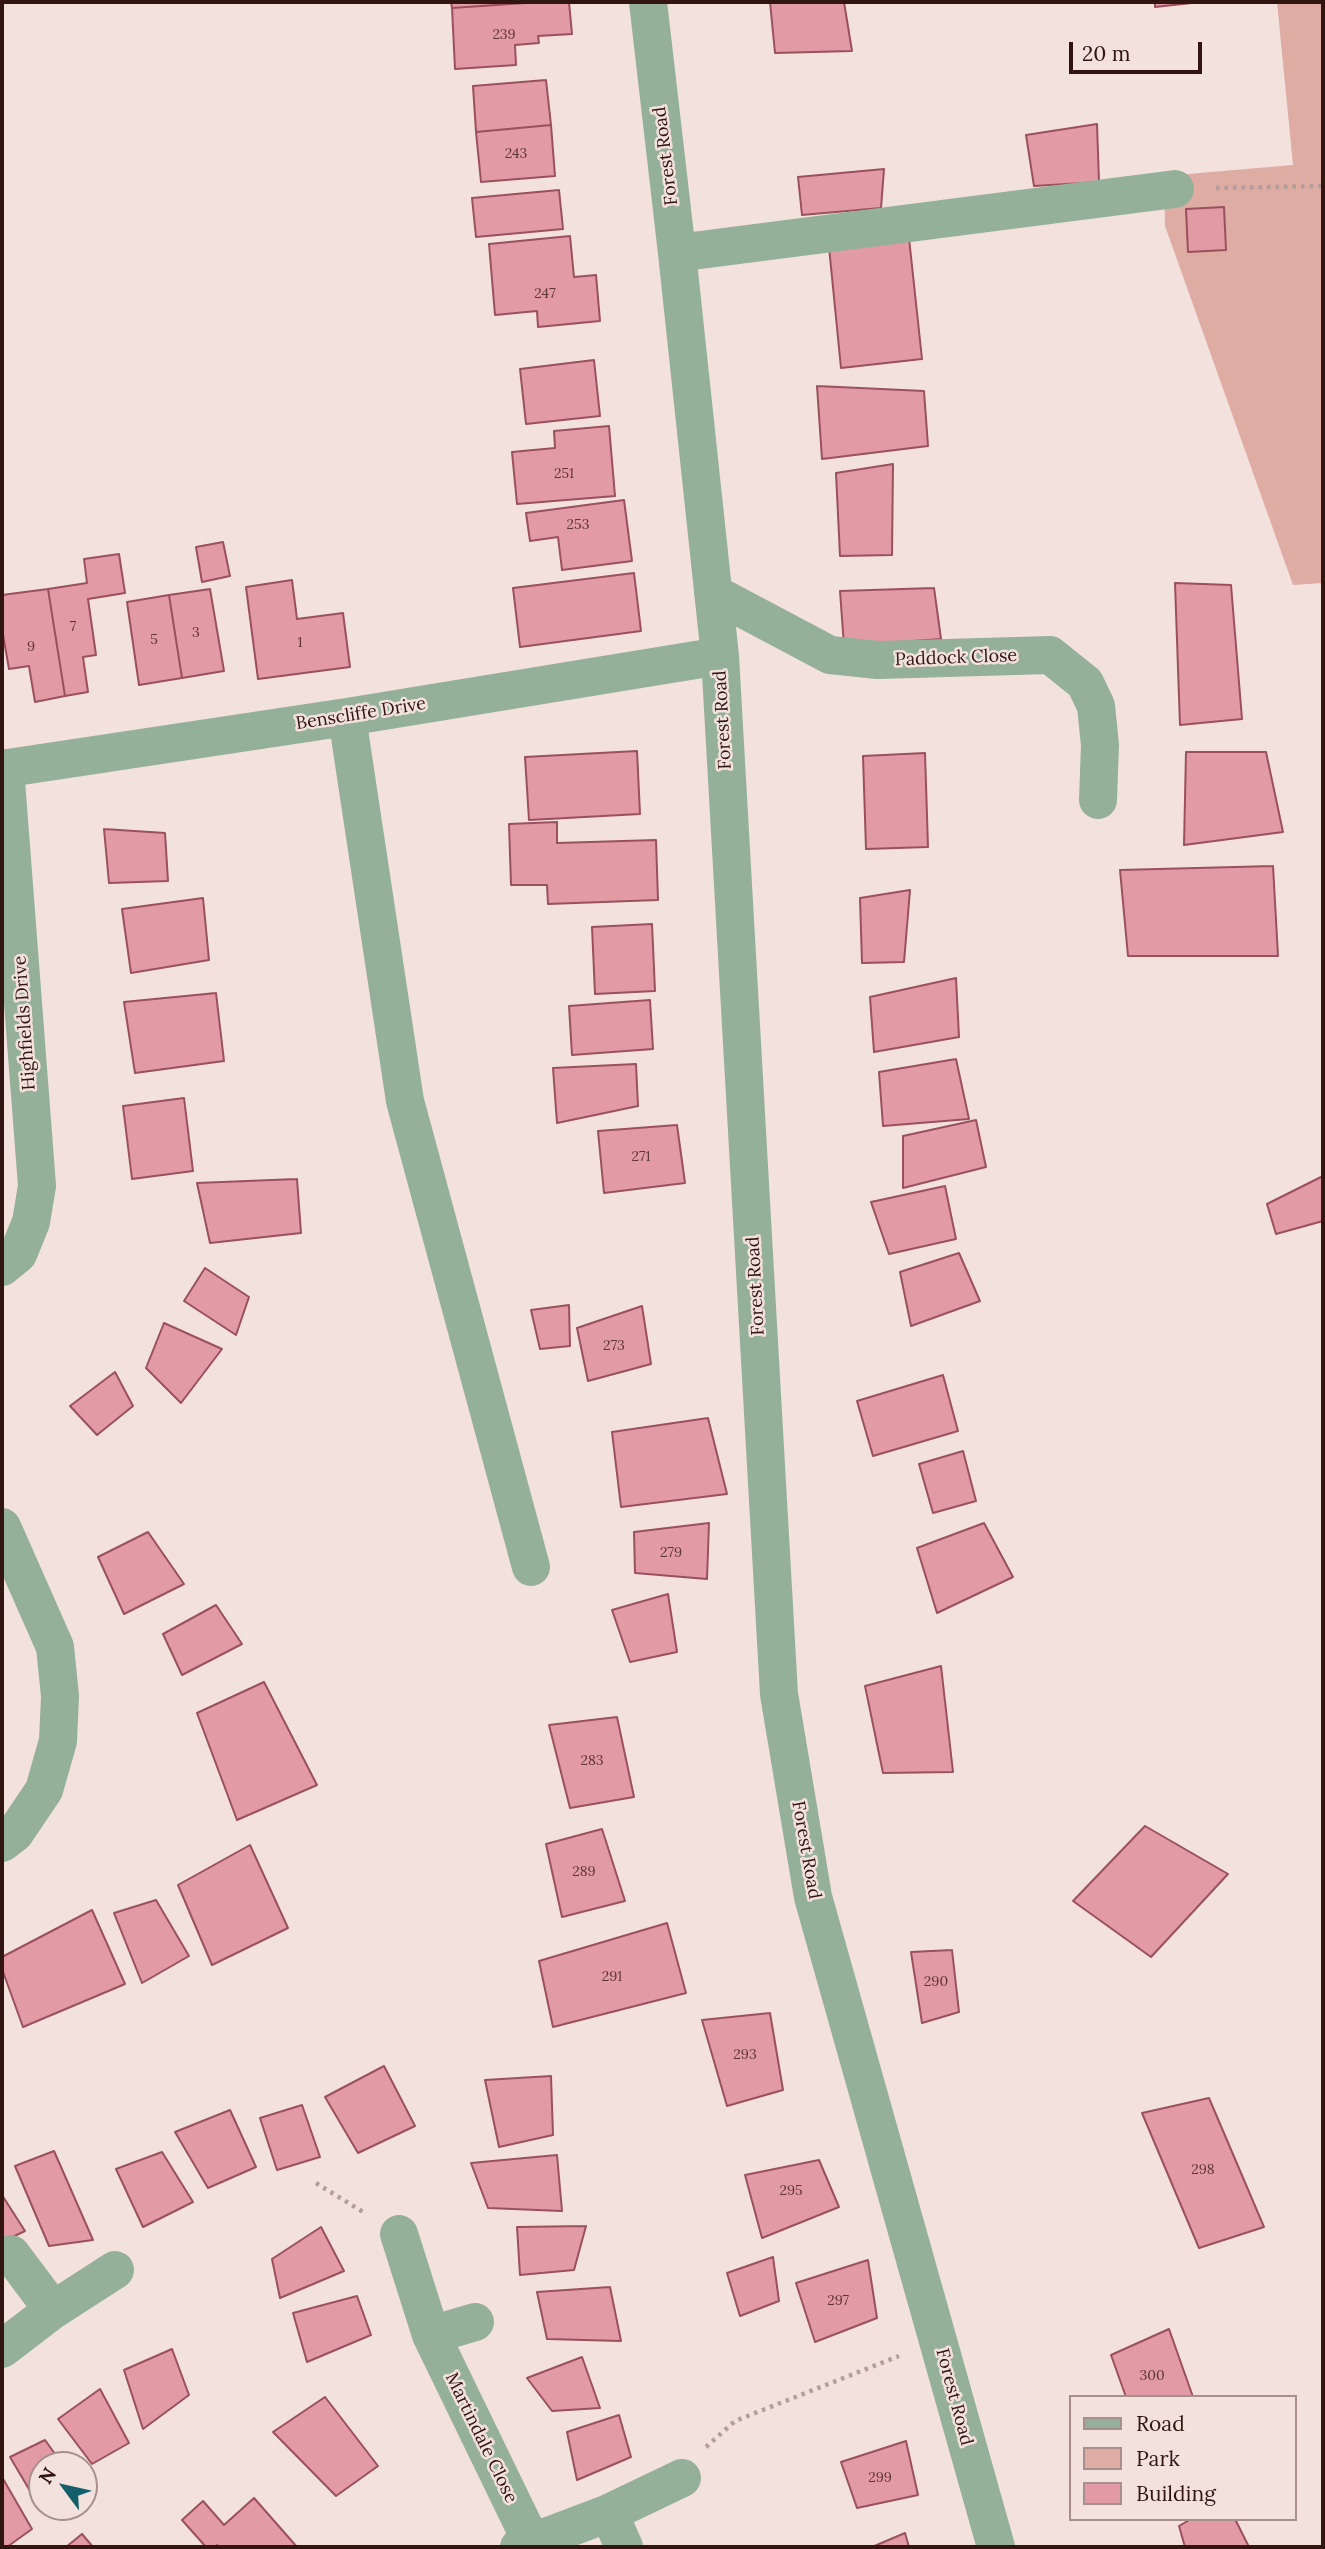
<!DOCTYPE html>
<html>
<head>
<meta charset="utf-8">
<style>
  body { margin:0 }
  #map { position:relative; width:1325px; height:2549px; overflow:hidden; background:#f3e1de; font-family:Lora,serif }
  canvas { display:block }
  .frame { position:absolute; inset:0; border:4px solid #321410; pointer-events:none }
  .legend { position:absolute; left:1069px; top:2395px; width:228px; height:126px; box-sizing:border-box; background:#f3e1de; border:2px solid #a68f8c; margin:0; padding:9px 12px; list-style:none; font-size:21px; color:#321410 }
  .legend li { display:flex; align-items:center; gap:14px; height:35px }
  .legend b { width:35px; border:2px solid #a68f8c }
  .north { position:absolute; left:28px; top:2451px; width:70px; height:70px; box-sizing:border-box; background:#f3e1de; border:2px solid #a68f8c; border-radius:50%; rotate:303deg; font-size:19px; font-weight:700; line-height:28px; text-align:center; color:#321410 }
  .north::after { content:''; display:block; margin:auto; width:24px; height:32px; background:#13606b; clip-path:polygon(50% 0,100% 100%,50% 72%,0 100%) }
  .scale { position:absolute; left:1069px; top:42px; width:133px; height:32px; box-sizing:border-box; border:4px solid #321410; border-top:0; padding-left:9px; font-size:21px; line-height:24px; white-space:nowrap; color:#321410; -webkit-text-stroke:5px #f3e1de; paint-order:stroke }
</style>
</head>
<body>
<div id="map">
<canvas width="1325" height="2549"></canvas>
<div class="frame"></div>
<ul class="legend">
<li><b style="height:9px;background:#95b099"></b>Road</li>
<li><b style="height:19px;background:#dfaca3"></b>Park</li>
<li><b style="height:19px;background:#e29aa5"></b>Building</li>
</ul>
<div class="north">N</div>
<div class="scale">20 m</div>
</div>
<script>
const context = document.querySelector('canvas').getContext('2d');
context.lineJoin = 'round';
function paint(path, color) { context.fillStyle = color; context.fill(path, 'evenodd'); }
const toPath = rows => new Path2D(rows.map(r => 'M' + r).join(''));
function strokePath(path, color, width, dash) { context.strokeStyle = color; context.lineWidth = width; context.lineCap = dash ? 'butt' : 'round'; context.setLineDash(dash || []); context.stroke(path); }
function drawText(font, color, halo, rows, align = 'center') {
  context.font = font + ' Lora,serif'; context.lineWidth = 5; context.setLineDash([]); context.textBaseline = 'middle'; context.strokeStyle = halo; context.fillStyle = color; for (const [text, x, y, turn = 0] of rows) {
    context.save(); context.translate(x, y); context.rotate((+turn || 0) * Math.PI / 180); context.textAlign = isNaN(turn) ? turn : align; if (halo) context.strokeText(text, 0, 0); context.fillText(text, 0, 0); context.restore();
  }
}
paint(toPath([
  [1277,2,1323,2,1323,583,1293,585,1165,226,1164,176,1293,165]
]), '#dfaca3');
const building = toPath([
  [451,2,540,2,452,8,451,2],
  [540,2,569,2,572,34,538,36,539,43,515,45,516,65,455,69,452,8,540,2],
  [770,2,844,2,852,51,775,53,770,2],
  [1155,2,1201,2,1155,7,1155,2],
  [546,80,551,125,476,132,473,86,546,80],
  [1097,124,1099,182,1034,186,1026,135,1097,124],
  [551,125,555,176,481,182,476,132,551,125],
  [884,169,881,208,802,215,798,177,884,169],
  [559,190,563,229,476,237,472,198,559,190],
  [1224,207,1226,250,1188,252,1186,209,1224,207],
  [570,236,574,277,596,275,600,321,538,327,537,311,495,315,489,244,570,236],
  [909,238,922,359,841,368,829,247,909,238],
  [594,360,600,416,526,424,520,369,594,360],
  [817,386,924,391,928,446,822,459,817,386],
  [609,426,615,496,517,504,512,452,555,448,554,431,609,426],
  [893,464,892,555,840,556,836,473,893,464],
  [624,500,632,561,562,570,558,537,530,541,526,513,624,500],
  [223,542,230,576,202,582,196,547,223,542],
  [119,554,125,593,88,599,96,655,83,657,88,692,65,696,48,589,87,583,84,559,119,554],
  [634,573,641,631,520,647,513,588,634,573],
  [292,580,297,619,343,613,350,667,258,679,246,587,292,580],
  [1175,583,1231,585,1242,719,1180,725,1175,583],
  [934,588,941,639,844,646,840,591,934,588],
  [48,589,65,696,35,702,29,666,9,669,2,629,2,595,48,589],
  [210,589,224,671,182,678,169,595,210,589],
  [169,595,182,678,139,685,127,602,169,595],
  [637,751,640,814,529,820,525,757,637,751],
  [1186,752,1266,752,1283,832,1184,845,1186,752],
  [925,753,928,847,866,849,863,756,925,753],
  [557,822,557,843,656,840,658,900,548,904,547,885,511,885,509,824,557,822],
  [104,829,165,833,168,881,109,883,104,829],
  [1273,866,1278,956,1128,956,1120,870,1273,866],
  [910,890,904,962,862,963,860,898,910,890],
  [203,898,209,960,131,973,122,909,203,898],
  [652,924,655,991,595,994,592,927,652,924],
  [956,978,959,1037,874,1052,870,997,956,978],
  [216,993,224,1061,135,1073,124,1002,216,993],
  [650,1000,653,1049,572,1055,569,1006,650,1000],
  [956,1059,969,1119,883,1126,879,1072,956,1059],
  [636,1064,638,1106,557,1123,553,1068,636,1064],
  [184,1098,193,1171,132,1179,123,1106,184,1098],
  [976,1120,986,1167,903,1188,903,1136,976,1120],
  [677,1125,685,1183,604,1193,598,1131,677,1125],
  [1323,1176,1323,1221,1276,1234,1267,1204,1323,1176],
  [297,1179,301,1233,210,1243,197,1183,297,1179],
  [945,1186,956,1239,889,1254,871,1202,945,1186],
  [959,1253,980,1301,911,1326,900,1272,959,1253],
  [205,1268,249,1297,236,1335,184,1301,205,1268],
  [569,1305,570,1346,540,1349,531,1310,569,1305],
  [642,1306,651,1364,588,1381,577,1328,642,1306],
  [164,1323,222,1349,181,1403,146,1368,164,1323],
  [115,1372,133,1406,97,1435,70,1406,115,1372],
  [943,1375,958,1431,873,1456,857,1401,943,1375],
  [708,1418,727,1494,621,1507,612,1432,708,1418],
  [963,1451,976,1501,933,1513,919,1464,963,1451],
  [709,1523,707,1579,635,1573,634,1532,709,1523],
  [984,1523,1013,1577,937,1613,917,1548,984,1523],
  [148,1532,184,1584,124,1614,98,1557,148,1532],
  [668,1594,677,1652,630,1662,612,1610,668,1594],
  [216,1605,242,1644,182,1675,163,1634,216,1605],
  [941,1666,953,1772,883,1773,865,1686,941,1666],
  [264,1682,317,1785,237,1820,197,1713,264,1682],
  [617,1717,634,1797,570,1808,549,1725,617,1717],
  [1145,1826,1228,1874,1151,1957,1073,1901,1145,1826],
  [602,1829,625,1901,562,1917,546,1844,602,1829],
  [250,1845,288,1928,212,1965,178,1885,250,1845],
  [156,1900,189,1956,142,1983,114,1913,156,1900],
  [92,1910,125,1984,23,2027,2,1969,2,1957,92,1910],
  [667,1923,686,1993,553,2027,539,1961,667,1923],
  [952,1950,959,2012,922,2023,911,1952,952,1950],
  [770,2013,783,2090,727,2106,702,2020,770,2013],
  [384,2066,415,2126,358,2153,325,2097,384,2066],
  [551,2076,553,2135,499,2147,485,2080,551,2076],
  [1209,2098,1264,2227,1199,2248,1142,2113,1209,2098],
  [302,2105,320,2157,277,2170,260,2118,302,2105],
  [230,2110,256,2167,208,2188,175,2132,230,2110],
  [54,2151,93,2240,49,2246,15,2166,54,2151],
  [162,2152,193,2202,143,2227,116,2169,162,2152],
  [557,2155,562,2211,488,2208,471,2163,557,2155],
  [819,2160,839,2207,762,2238,745,2175,819,2160],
  [2,2195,25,2231,2,2242,2,2195],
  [586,2226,574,2270,520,2275,517,2227,586,2226],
  [321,2227,344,2271,280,2298,272,2259,321,2227],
  [773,2257,779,2301,740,2316,727,2273,773,2257],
  [868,2260,877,2318,815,2342,796,2283,868,2260],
  [610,2287,621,2341,547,2339,537,2292,610,2287],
  [357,2296,371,2335,307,2362,293,2313,357,2296],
  [1169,2329,1193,2397,1126,2397,1111,2355,1169,2329],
  [172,2349,189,2395,143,2429,124,2370,172,2349],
  [582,2357,600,2408,552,2411,527,2378,582,2357],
  [100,2389,129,2443,92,2464,58,2419,100,2389],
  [325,2397,378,2466,336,2496,273,2432,325,2397],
  [619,2415,631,2457,577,2480,567,2432,619,2415],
  [45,2440,63,2465,42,2465,42,2507,56,2507,43,2513,10,2457,45,2440],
  [906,2441,918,2495,857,2508,841,2462,906,2441],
  [2,2477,32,2529,7,2547,2,2547,2,2477],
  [254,2498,297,2547,219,2547,217,2545,214,2547,206,2547,182,2520,203,2501,224,2525,254,2498],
  [1191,2519,1235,2519,1249,2547,1185,2547,1179,2526,1191,2519],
  [905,2533,909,2547,872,2547,905,2533],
  [82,2534,93,2547,66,2547,82,2534]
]);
paint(building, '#e29aa5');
strokePath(building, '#9b505e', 2);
strokePath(toPath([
  [1216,188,1323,186],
  [316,2183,363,2212],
  [706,2447,735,2421,899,2356]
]), '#b49e9b', 4.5, [3.5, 5]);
strokePath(toPath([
  [648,2,677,253,720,656,779,1694,813,1897,996,2547],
  [677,253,1175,189],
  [713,593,830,655,878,660,1050,655,1085,683,1096,706,1100,745,1098,800],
  [347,717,405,1101,531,1567],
  [2,769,347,717,720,656],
  [2,1267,18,1254,31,1222,37,1186,5,768],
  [2,1527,55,1647,60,1696,58,1741,44,1790,15,1833,2,1843],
  [399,2234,431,2335,531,2541],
  [11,2254,53,2310],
  [431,2335,475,2322],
  [2,2349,53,2310,115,2270],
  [609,2513,624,2547],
  [519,2547,609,2513,682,2478]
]), '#95b099', 38);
drawText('14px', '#5e3635', null, [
  ["239",504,35],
  ["243",516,154],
  ["247",545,294],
  ["251",564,474],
  ["253",578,525],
  ["7",73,627],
  ["3",196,633],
  ["5",154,640],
  ["1",300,643],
  ["9",31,647],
  ["271",641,1157],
  ["273",614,1346],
  ["279",671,1553],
  ["283",592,1761],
  ["289",584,1872],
  ["291",612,1977],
  ["290",936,1982],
  ["293",745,2055],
  ["298",1203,2170],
  ["295",791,2191],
  ["297",838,2301],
  ["300",1152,2376],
  ["299",880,2478]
]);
drawText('18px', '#321410', '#f3e1de', [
  ["Forest Road",666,156,-97],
  ["Paddock Close",956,658,-2],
  ["Benscliffe Drive",361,714,-9],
  ["Forest Road",723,720,-93],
  ["Highfields Drive",25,1023,-94],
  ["Forest Road",756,1286,-93],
  ["Forest Road",806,1850,80],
  ["Forest Road",954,2397,75],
  ["Martindale Close",481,2438,64]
]);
</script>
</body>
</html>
